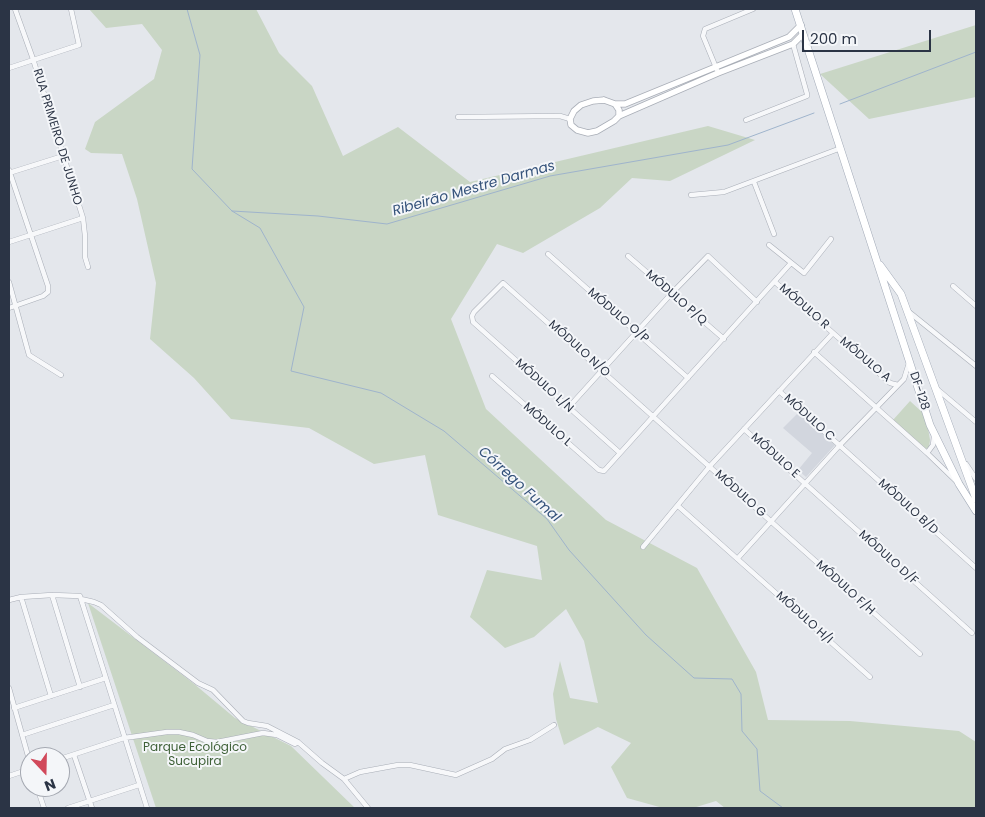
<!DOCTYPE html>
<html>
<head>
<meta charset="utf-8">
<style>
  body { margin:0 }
  #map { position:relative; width:985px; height:817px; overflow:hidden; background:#e4e7ec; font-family:Poppins,sans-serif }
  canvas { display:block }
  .frame { position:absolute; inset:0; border:10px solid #2b3445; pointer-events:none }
  .north { position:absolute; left:20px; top:747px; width:50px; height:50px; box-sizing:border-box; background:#f4f6f9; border:1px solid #a4a8b1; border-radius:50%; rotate:159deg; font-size:14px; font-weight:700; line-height:20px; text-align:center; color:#2b3445 }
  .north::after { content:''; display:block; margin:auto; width:18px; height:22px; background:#d1495b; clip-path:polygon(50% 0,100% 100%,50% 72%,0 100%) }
  .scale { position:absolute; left:802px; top:30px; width:129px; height:22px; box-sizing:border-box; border:2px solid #2b3445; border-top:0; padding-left:6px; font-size:15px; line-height:18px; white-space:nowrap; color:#2b3445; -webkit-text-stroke:4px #f4f6f9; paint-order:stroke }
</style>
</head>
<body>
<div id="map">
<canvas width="985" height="817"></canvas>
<div class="frame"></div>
<div class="north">N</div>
<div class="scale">200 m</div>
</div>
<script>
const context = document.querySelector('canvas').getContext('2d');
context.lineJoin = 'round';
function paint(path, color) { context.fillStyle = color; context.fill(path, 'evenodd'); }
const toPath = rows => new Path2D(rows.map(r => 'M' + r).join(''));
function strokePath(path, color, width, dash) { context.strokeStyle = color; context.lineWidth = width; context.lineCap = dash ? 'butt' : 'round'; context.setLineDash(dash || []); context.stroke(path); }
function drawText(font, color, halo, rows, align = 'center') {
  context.font = font + ' Poppins,sans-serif'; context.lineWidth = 4; context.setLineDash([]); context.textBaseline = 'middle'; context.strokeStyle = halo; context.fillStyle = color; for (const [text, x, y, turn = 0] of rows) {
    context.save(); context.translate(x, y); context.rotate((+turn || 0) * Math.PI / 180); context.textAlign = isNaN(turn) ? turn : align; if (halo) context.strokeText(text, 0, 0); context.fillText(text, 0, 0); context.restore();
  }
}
paint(toPath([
  [799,412,835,445,806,477,798,470,812,453,783,428]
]), '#d2d6de');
paint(toPath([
  [89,9,256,9,279,53,312,86,343,156,398,127,470,182,708,126,755,140,670,181,632,178,600,208,523,253,497,244,451,319,486,409,606,520,697,568,756,672,768,720,850,721,959,731,976,742,976,808,725,808,716,801,693,808,663,808,627,798,611,767,631,743,598,727,564,745,556,719,553,694,560,661,570,698,598,703,584,641,566,609,534,637,505,648,470,617,487,570,542,580,537,546,438,515,425,455,374,464,309,428,231,419,194,378,150,339,156,283,137,199,122,154,91,153,85,149,95,122,154,79,162,50,142,24,106,28],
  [976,25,976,97,869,119,820,74],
  [910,401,922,412,928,428,930,440,929,447,926,449,893,420],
  [88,603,193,683,235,718,291,746,355,808,156,808]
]), '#c9d6c5');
strokePath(toPath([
  [187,9,200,55,192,169,232,211,260,228,304,307,291,371,381,393,444,431,547,519,569,550,646,635,694,678,732,679,741,694,742,731,757,749,760,791,783,808],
  [840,104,976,52],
  [232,211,318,216,387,224,550,176,728,145,814,113]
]), '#9fb4cc', 1);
const street = toPath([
  [15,9,33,59,83,218,85,236,85,257,88,267],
  [9,68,79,45,71,9],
  [717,70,703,36,705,29,753,9],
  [458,117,560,116,570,119],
  [746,120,807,96,807,94,793,44],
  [9,170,48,286,48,292,43,296,9,308],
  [9,173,63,156],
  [754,182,774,234],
  [691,195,724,192,841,148],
  [9,242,83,218],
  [769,245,804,273,831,239],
  [548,254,688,378],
  [628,256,724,339],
  [9,282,29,355,61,375],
  [775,282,890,383,898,385],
  [953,286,976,306],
  [909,312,976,366],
  [814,352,927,453,955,480],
  [492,376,599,470,604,471,791,263],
  [937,389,976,422],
  [779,391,976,568],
  [568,408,671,294,708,256,757,302],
  [744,429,972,633],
  [620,453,473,322,472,316,474,312,503,283,920,654],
  [927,453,933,445,934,436],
  [966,464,976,479],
  [678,506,870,677],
  [643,547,710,466,833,333],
  [738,558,839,446,904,379,909,363],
  [52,595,80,687],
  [21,597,51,696],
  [81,599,94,602,101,605,137,637,198,683,213,690,243,721,248,723,267,726,298,742,322,763,344,779,368,808],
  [9,600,21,597,52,595,80,596,147,808],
  [9,688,30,763],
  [14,708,106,678],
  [22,735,114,705],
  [74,755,92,808],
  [60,759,124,738,167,732,179,732,193,735,207,741,217,742,263,733,277,735,295,744,298,742],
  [9,776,30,769],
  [344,779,360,772,398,765,410,765,456,775,492,759,505,749,530,740,554,725],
  [37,787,44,808],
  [68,808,139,785]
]);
const secondary = toPath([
  [604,100,615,104,619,110,619,116,614,121,597,131,588,133,577,130,571,125,570,119,574,111,581,105,593,101,604,100],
  [615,104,625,104,789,37,801,25],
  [619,116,718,73,793,44,803,34]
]);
const primary = toPath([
  [795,9,930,425,959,484,976,511],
  [880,265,901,294,976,499]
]);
strokePath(street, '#a9aeb7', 5.5);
strokePath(secondary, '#a9aeb7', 7);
strokePath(primary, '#a3abb8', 8);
strokePath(street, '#f7f8fa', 4.5);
strokePath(secondary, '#fff', 5.5);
strokePath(primary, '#fff', 7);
drawText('12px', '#2b3445', '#f4f6f9', [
  ["RUA PRIMEIRO DE JUNHO",57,137,73],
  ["MÓDULO P/Q",676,298,41],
  ["MÓDULO R",804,307,41],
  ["MÓDULO O/P",618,316,41],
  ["MÓDULO N/O",579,349,42],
  ["MÓDULO A",865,360,40],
  ["MÓDULO L/N",544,386,42],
  ["DF-128",919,391,72],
  ["MÓDULO C",809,418,42],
  ["MÓDULO L",547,425,41],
  ["MÓDULO E",775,456,42],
  ["MÓDULO G",740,494,42],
  ["MÓDULO B/D",908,507,42],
  ["MÓDULO D/F",888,558,42],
  ["MÓDULO F/H",845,588,42],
  ["MÓDULO H/I",804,618,42]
]);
drawText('12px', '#3f6138', '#f4f6f9', [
  ["Parque Ecológico",195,748],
  ["Sucupira",195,762]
]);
drawText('italic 14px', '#34527a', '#f4f6f9', [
  ["Ribeirão Mestre Darmas",474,189,-16],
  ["Córrego Fumal",519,485,42]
]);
</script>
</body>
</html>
